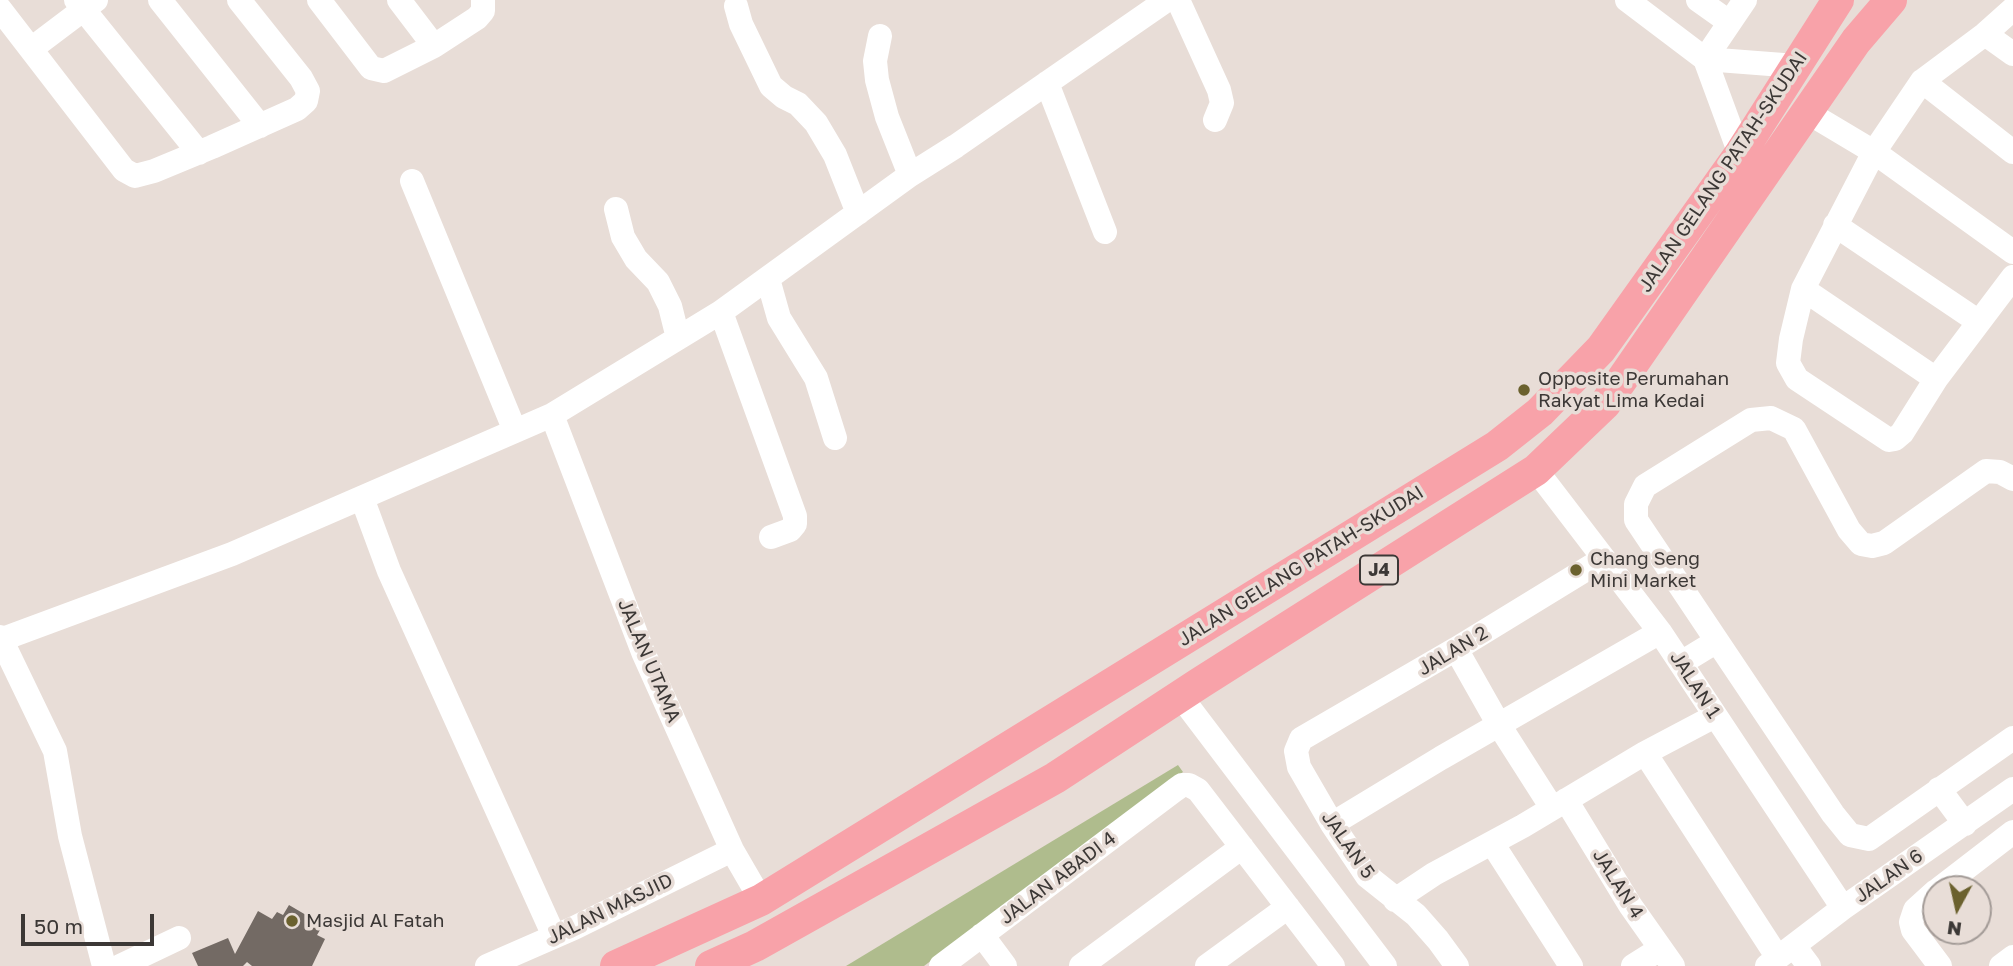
<!DOCTYPE html>
<html>
<head>
<meta charset="utf-8">
<style>
  body { margin:0 }
  #map { position:relative; width:2013px; height:966px; overflow:hidden; background:#e8ddd7; font-family:"Golos Text",sans-serif }
  canvas { display:block }
  .north { position:absolute; left:1922px; top:875px; width:70px; height:70px; box-sizing:border-box; background:#e8ddd7; border:2px solid #a39b97; border-radius:50%; rotate:188deg; font-size:19px; font-weight:700; line-height:28px; text-align:center; color:#3c3836 }
  .north::after { content:''; display:block; margin:auto; width:24px; height:32px; background:#6b612e; clip-path:polygon(50% 0,100% 100%,50% 72%,0 100%) }
  .scale { position:absolute; left:21px; top:914px; width:133px; height:32px; box-sizing:border-box; border:4px solid #3c3836; border-top:0; padding-left:9px; font-size:21px; line-height:24px; white-space:nowrap; color:#3c3836; -webkit-text-stroke:5px #e8ddd7; paint-order:stroke }
</style>
</head>
<body>
<div id="map">
<canvas width="2013" height="966"></canvas>
<div class="north">N</div>
<div class="scale">50 m</div>
</div>
<script>
const context = document.querySelector('canvas').getContext('2d');
context.lineJoin = 'round';
function paint(path, color) { context.fillStyle = color; context.fill(path, 'evenodd'); }
const toPath = rows => new Path2D(rows.map(r => 'M' + r).join(''));
function strokePath(path, color, width, dash) { context.strokeStyle = color; context.lineWidth = width; context.lineCap = dash ? 'butt' : 'round'; context.setLineDash(dash || []); context.stroke(path); }
function drawText(font, color, halo, rows, align = 'center') {
  context.font = font + ' "Golos Text",sans-serif'; context.lineWidth = 7; context.setLineDash([]); context.textBaseline = 'middle'; context.strokeStyle = halo; context.fillStyle = color; for (const [text, x, y, turn = 0] of rows) {
    context.save(); context.translate(x, y); context.rotate((+turn || 0) * Math.PI / 180); context.textAlign = isNaN(turn) ? turn : align; if (halo) context.strokeText(text, 0, 0); context.fillText(text, 0, 0); context.restore();
  }
}
paint(toPath([
  [1178,765,1183,772,924,966,846,966]
]), '#afbc8d');
paint(toPath([
  [289,905,323,925,317,935,325,939,312,966,252,966,247,962,243,966,198,966,192,953,228,938,235,954,258,911,272,919,277,912,283,915]
]), '#736a64');
strokePath(toPath([
  [76,0,199,153],
  [160,0,260,126],
  [319,0,371,68,384,71,434,46,477,18,483,11,483,0],
  [399,0,434,46],
  [1178,0,1219,90,1222,103,1215,120],
  [1627,0,1705,59,1740,154],
  [1698,0,1729,22],
  [736,6,741,24,771,86,784,97,798,104,816,123,835,155,858,213],
  [0,9,124,170,135,176,154,171,212,147,297,109,306,101,308,91,301,78,239,0],
  [2013,9,1985,34,1922,81,1874,152,1803,289,1791,339,1788,363,1797,379,1889,440,1895,439,1902,433,1936,379,2013,277],
  [1985,34,2013,54],
  [880,36,875,61,877,80,887,117,910,175],
  [31,49,96,0],
  [1705,59,1796,66],
  [1705,59,1745,0],
  [1922,81,2013,152],
  [1047,83,1105,232],
  [1807,112,1874,152,2013,252],
  [412,181,515,431],
  [616,209,623,237,636,259,658,282,670,306,678,338],
  [1835,225,1979,322],
  [768,279,779,318,816,378,835,438],
  [1803,289,1936,379],
  [721,312,795,516,795,524,790,530,771,537],
  [552,415,643,652,732,850,761,900],
  [1536,470,1660,632,1843,908],
  [362,498,389,571,554,936],
  [0,637,55,751,70,836,104,966],
  [0,640,232,554,552,415,721,312,910,175,956,146,1167,0],
  [1717,641,1833,814,1850,835,1869,839,2013,738],
  [1456,649,1499,725,1552,808],
  [1681,663,1717,641,1636,520,1636,504,1645,486,1751,420,1771,418,1794,429,1849,530,1861,544,1872,546,1884,543,1986,471,2000,472,2013,479],
  [1181,697,1385,966],
  [1645,753,1778,958],
  [1939,789,1965,824],
  [1566,800,1630,905,1673,966],
  [1332,824,1441,758,1660,632],
  [1492,843,1571,966],
  [1939,889,2013,832],
  [1936,891,1915,910,1911,922,1913,930,1940,966],
  [1395,900,1434,874,1523,826,1645,753,1715,716],
  [982,935,1005,966],
  [1794,946,1809,966],
  [120,966,179,938],
  [487,966,574,928,732,850],
  [941,966,1175,790,1182,785,1189,785,1198,790,1333,966],
  [1081,966,1242,847],
  [1207,966,1288,907],
  [1457,966,1438,940,1416,915,1367,876,1332,824,1299,767,1296,751,1301,739,1456,649,1603,559],
  [1633,966,1660,949],
  [1767,966,1843,908,2013,789],
  [2001,966,2013,957]
]), '#fff', 24);
strokePath(toPath([
  [616,966,761,900,1497,446,1540,412,1601,349,1740,154,1838,0],
  [711,966,755,946,1055,778,1200,683,1536,470,1605,404,1856,41,1891,0]
]), '#f8a2a9', 32);
for (const [x, y, r, color] of [
  [1524,390,7,"#6b612e"],
  [1576,570,7,"#6b612e"],
  [292,921,7,"#6b612e"]
]) { const dot = new Path2D(); dot.arc(x, y, r, 0, 2 * Math.PI); context.fillStyle = color; context.fill(dot); strokePath(dot, '#e8ddd7', 2.5); }
for (const [x, y, w] of [
  [1379,570,38]
]) { const box = new Path2D(); box.roundRect(x - w / 2, y - 14.5, w, 29, 5); context.fillStyle = '#e8ddd7'; context.fill(box); strokePath(box, '#3c3836', 2); }
drawText('bold 18px', '#3c3836', null, [
  ["J4",1379,570]
]);
drawText('19px', '#3c3836', '#e8ddd7', [
  ["JALAN GELANG PATAH-SKUDAI",1723,172,-56],
  ["JALAN GELANG PATAH-SKUDAI",1301,566,-32],
  ["JALAN 2",1453,651,-31],
  ["JALAN UTAMA",649,661,67],
  ["JALAN 1",1695,685,57],
  ["JALAN 5",1348,845,55],
  ["JALAN 6",1889,876,-35],
  ["JALAN ABADI 4",1058,878,-37],
  ["JALAN 4",1618,884,58],
  ["JALAN MASJID",610,909,-26]
]);
drawText('19px', '#3c3836', '#e8ddd7', [
  ["Opposite Perumahan",1538,379],
  ["Rakyat Lima Kedai",1538,401],
  ["Chang Seng",1590,559],
  ["Mini Market",1590,581],
  ["Masjid Al Fatah",306,921]
], 'left');
</script>
</body>
</html>
